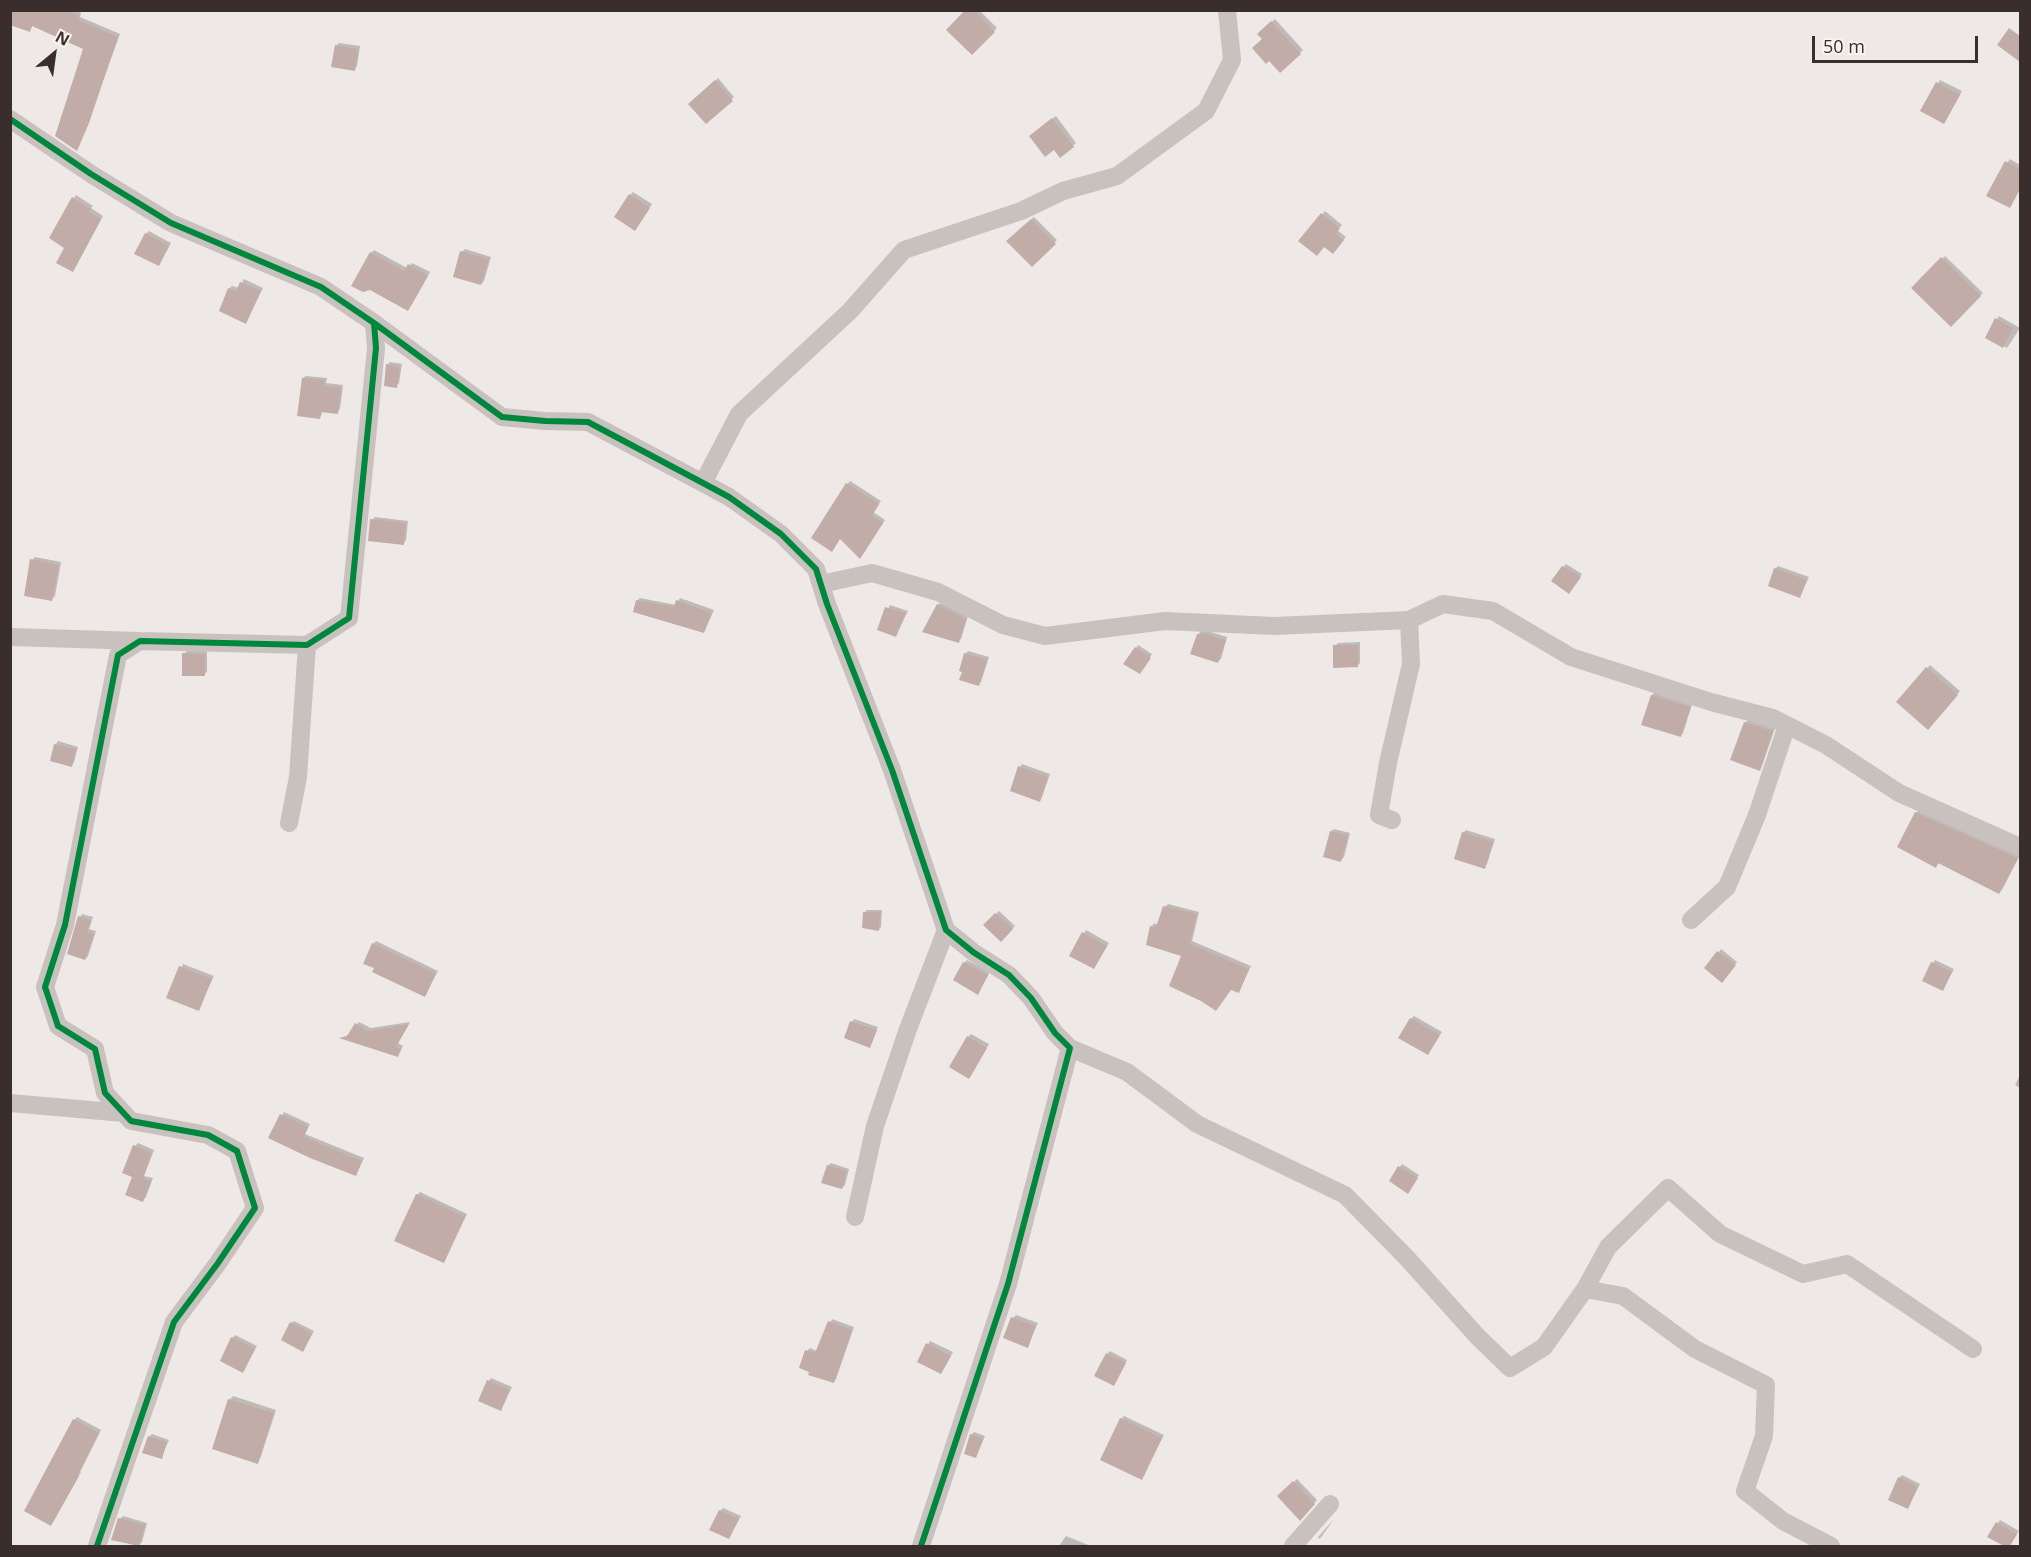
<!DOCTYPE html>
<html>
<head>
<meta charset="utf-8">
<style>
  body { margin:0 }
  #map { position:relative; width:2031px; height:1557px; overflow:hidden; background:#eee9e6; font-family:"Open Sans",sans-serif }
  canvas { display:block }
  .frame { position:absolute; inset:0; border:12px solid #392e2c; pointer-events:none }
  .north { position:absolute; left:24px; top:24px; width:60px; height:60px; -webkit-text-stroke:4px #faf2ee; paint-order:stroke; rotate:29deg; font-size:16px; font-weight:700; line-height:24px; text-align:center; color:#392e2c }
  .north::after { content:''; display:block; margin:auto; width:21px; height:27px; background:#392e2c; clip-path:polygon(50% 0,100% 100%,50% 72%,0 100%) }
  .scale { position:absolute; left:1812px; top:36px; width:166px; height:27px; box-sizing:border-box; border:3px solid #392e2c; border-top:0; padding-left:8px; font-size:18px; line-height:21px; white-space:nowrap; color:#392e2c; -webkit-text-stroke:4px #faf2ee; paint-order:stroke }
</style>
</head>
<body>
<div id="map">
<canvas width="2031" height="1557"></canvas>
<div class="frame"></div>
<div class="north">N</div>
<div class="scale">50 m</div>
</div>
<script>
const context = document.querySelector('canvas').getContext('2d');
context.lineJoin = 'round';
function paint(path, color) { context.fillStyle = color; context.fill(path, 'evenodd'); }
const toPath = rows => new Path2D(rows.map(r => 'M' + r).join(''));
function strokePath(path, color, width, dash) { context.strokeStyle = color; context.lineWidth = width; context.lineCap = dash ? 'butt' : 'round'; context.setLineDash(dash || []); context.stroke(path); }
paint(toPath([
  [11,10,76,10,81,13,80,17,120,34,79,146,77,149,85,48,33,25,29,31],
  [967,10,979,10,997,28,972,53],
  [1275,19,1303,50,1280,71,1264,39,1259,34],
  [339,43,360,46,357,66,354,69,336,46],
  [718,78,734,97,706,122,690,104],
  [1940,80,1962,91,1944,123,1922,110],
  [1056,116,1076,143,1073,146,1034,133],
  [2010,159,2020,165,2020,189,2010,207,1988,195],
  [633,192,652,204,638,226,630,195],
  [76,195,93,206,91,208,103,216,75,268,66,247,51,237],
  [1325,211,1342,225,1337,230,1346,237,1335,249,1300,241],
  [1034,217,1057,240,1032,265,1008,241],
  [149,231,171,243,159,265,146,234],
  [465,249,491,257,484,281,481,284,462,252],
  [374,250,407,268,412,263,430,272,411,306,371,253],
  [1945,256,1983,293,1951,325,1913,288],
  [244,279,263,288,246,322,229,289,232,286,239,288],
  [1999,316,2020,328,2007,348,1987,337],
  [390,362,402,364,399,383,396,386,387,365],
  [306,376,327,378,326,383,343,385,340,409,337,412,323,411,320,418,303,378],
  [850,481,881,501,873,512,885,520,863,554,847,484],
  [375,517,408,521,406,540,403,543,372,520],
  [35,557,61,562,55,596,52,599,32,560],
  [1566,564,1582,574,1572,589,1563,567],
  [1778,566,1809,577,1800,596,1770,585,1776,568],
  [640,598,676,605,680,598,714,610,704,632,637,601],
  [941,602,968,616,961,639,958,641,938,605],
  [890,605,908,611,896,635,879,629],
  [1201,631,1211,632,1227,637,1221,659,1218,661,1198,635],
  [1360,642,1360,663,1357,666,1335,646,1338,643],
  [1138,645,1152,654,1142,670,1136,648],
  [187,651,207,651,207,672,204,674,184,654],
  [968,651,989,657,981,682,978,685,965,654],
  [1930,665,1960,691,1928,728,1898,701],
  [1655,692,1692,704,1683,733,1680,736,1643,724,1652,695],
  [1748,720,1775,728,1762,766,1760,769,1745,723],
  [58,741,78,747,74,762,72,765,56,744],
  [1022,764,1050,774,1042,797,1039,800,1020,767],
  [1919,810,2020,855,2002,890,1999,893,1940,862,1936,866,1916,813],
  [1334,829,1350,833,1344,857,1341,860,1331,831],
  [1466,830,1495,839,1487,864,1484,867,1463,833],
  [1168,904,1199,912,1192,941,1251,966,1239,991,1183,955,1152,926,1154,923,1158,925,1165,907],
  [867,910,882,910,881,927,878,930,864,913],
  [999,911,1015,926,1001,940,985,925],
  [82,914,93,917,89,929,96,931,88,956,85,959,80,917],
  [1086,930,1109,943,1094,968,1071,955],
  [376,941,438,971,424,995,376,968,373,944],
  [1721,949,1737,962,1725,978,1719,952],
  [967,960,990,972,978,993,964,963],
  [1935,960,1954,969,1943,989,1933,963],
  [183,964,214,976,198,1009,168,997],
  [1414,1016,1442,1032,1428,1053,1411,1019],
  [854,1019,878,1027,870,1046,852,1022],
  [359,1022,371,1028,410,1022,398,1043,403,1046,400,1052,397,1055,342,1038,350,1034],
  [971,1034,989,1044,972,1074,968,1037],
  [2020,1075,2020,1088,2015,1085],
  [284,1112,310,1124,305,1134,364,1158,358,1171,355,1174,270,1137],
  [138,1143,154,1150,144,1176,153,1178,146,1197,143,1200,134,1176,135,1146],
  [831,1163,849,1169,845,1185,842,1188,828,1166],
  [1402,1164,1419,1175,1408,1192,1400,1167],
  [420,1192,467,1214,444,1262,417,1195],
  [1016,1315,1038,1323,1027,1346,1013,1318],
  [832,1319,854,1327,836,1379,833,1382,807,1351,810,1348,817,1351],
  [294,1321,314,1331,303,1350,291,1323],
  [235,1335,257,1346,243,1371,232,1338],
  [930,1341,953,1352,941,1373,919,1361],
  [1110,1351,1127,1360,1114,1384,1107,1354],
  [491,1378,512,1387,501,1409,489,1381],
  [233,1396,276,1410,260,1459,257,1462,214,1448,230,1399],
  [1124,1416,1164,1435,1142,1478,1121,1419],
  [77,1417,101,1430,80,1472,81,1472,53,1521,74,1420],
  [974,1432,985,1436,976,1457,971,1435],
  [152,1434,169,1440,161,1458,149,1437],
  [1902,1475,1920,1484,1908,1507,1899,1478],
  [1297,1479,1317,1500,1300,1519,1279,1496],
  [723,1508,741,1516,729,1537,720,1511],
  [123,1516,147,1523,142,1542,139,1545,120,1519],
  [1334,1519,1322,1536,1319,1539,1318,1537],
  [2000,1520,2019,1531,2009,1546,1990,1536],
  [1066,1536,1091,1546,1059,1546]
]), '#0003');
paint(toPath([
  [10,10,68,10,79,16,78,20,118,37,89,123,77,151,55,136,83,49,32,26,30,32,10,25],
  [965,10,974,10,995,32,972,55,946,30],
  [1271,21,1301,54,1280,73,1269,61,1266,64,1252,48,1262,39,1257,34],
  [2009,28,2020,36,2020,62,1997,45],
  [335,45,358,49,355,71,331,67],
  [715,80,733,101,706,124,688,104],
  [1936,82,1960,95,1944,124,1920,111],
  [1052,118,1074,147,1060,158,1054,150,1045,157,1029,136],
  [2005,161,2020,169,2020,189,2010,208,1986,196],
  [629,194,650,208,635,231,614,217],
  [72,197,91,209,89,212,101,219,73,272,56,263,64,248,49,238],
  [1321,213,1340,228,1336,234,1344,240,1333,254,1324,247,1317,256,1298,241],
  [1031,219,1056,244,1032,267,1006,241],
  [145,233,169,246,159,266,134,254],
  [460,251,489,259,481,285,453,277],
  [370,252,404,271,408,264,428,276,408,311,370,290,363,292,351,286],
  [1941,257,1981,296,1951,327,1911,288],
  [240,282,261,291,246,324,219,311,228,288,236,291],
  [1995,318,2013,328,2003,348,1985,338],
  [386,364,400,367,397,388,384,386],
  [302,378,325,380,324,386,341,387,338,414,321,412,320,419,297,416],
  [846,483,879,504,872,516,883,523,860,559,840,539,832,552,811,538],
  [370,519,406,523,404,545,368,541],
  [30,559,59,565,52,601,24,596],
  [1562,566,1581,577,1569,594,1551,581],
  [1774,568,1807,580,1800,598,1768,586],
  [636,600,674,607,676,600,712,613,704,633,633,612],
  [937,604,966,619,959,643,922,632],
  [885,607,906,613,896,637,877,630],
  [1197,634,1207,634,1226,640,1218,663,1190,654],
  [1333,645,1358,645,1358,667,1333,668],
  [1135,647,1151,658,1140,674,1123,664],
  [182,653,205,654,205,676,182,676],
  [964,653,987,660,979,686,959,680,962,672,959,671],
  [1926,667,1958,695,1928,730,1896,702],
  [1651,695,1691,707,1681,737,1641,725],
  [1744,722,1773,731,1760,771,1730,760],
  [54,744,76,749,72,767,50,761],
  [1018,766,1048,777,1040,802,1010,791],
  [1915,812,2018,858,1999,894,1938,863,1936,868,1897,847],
  [1330,831,1348,836,1341,862,1323,857],
  [1462,832,1493,842,1485,869,1454,859],
  [1163,906,1197,914,1190,944,1249,969,1239,993,1231,990,1216,1011,1201,1001,1169,986,1181,956,1146,945,1150,926,1156,927],
  [863,912,880,912,879,931,862,928],
  [995,913,1013,929,1001,942,983,925],
  [78,916,91,920,87,932,94,934,85,960,67,954],
  [1082,932,1107,946,1094,969,1069,956],
  [372,943,436,974,425,997,372,972,374,968,363,964],
  [1717,951,1736,965,1722,983,1704,968],
  [963,962,988,975,978,995,953,980],
  [1931,962,1952,972,1943,991,1922,981],
  [179,966,212,979,199,1011,166,998],
  [1410,1018,1440,1035,1428,1055,1398,1038],
  [850,1021,877,1030,870,1048,844,1038],
  [355,1023,367,1031,409,1024,396,1047,401,1049,398,1057,339,1038,347,1036],
  [967,1036,987,1048,969,1079,949,1067],
  [280,1114,308,1127,304,1137,362,1161,356,1176,310,1158,268,1138],
  [133,1145,152,1153,143,1178,151,1181,143,1202,125,1195,132,1177,122,1173],
  [827,1165,847,1171,842,1189,821,1183],
  [1398,1166,1418,1178,1408,1194,1389,1181],
  [416,1194,465,1217,444,1263,394,1241],
  [1011,1317,1036,1326,1028,1348,1003,1338],
  [828,1321,852,1330,834,1383,808,1375,809,1372,799,1368,805,1350,815,1353],
  [290,1322,312,1334,303,1352,281,1340],
  [231,1337,255,1349,243,1373,220,1361],
  [926,1343,951,1356,941,1374,917,1362],
  [1106,1353,1126,1363,1114,1386,1094,1376],
  [487,1380,510,1390,501,1411,478,1401],
  [228,1399,274,1413,258,1464,212,1449],
  [1120,1418,1162,1438,1142,1480,1100,1460],
  [73,1419,99,1433,78,1475,79,1476,51,1526,24,1511],
  [970,1434,983,1439,976,1458,964,1454],
  [148,1436,167,1442,162,1459,142,1453],
  [1898,1477,1918,1487,1908,1509,1888,1500],
  [1293,1481,1315,1504,1300,1521,1277,1496],
  [719,1510,739,1519,729,1539,709,1530],
  [118,1518,145,1525,139,1546,111,1540],
  [1996,1522,2017,1534,2010,1546,2004,1546,1987,1537]
]), '#c1aca8');
strokePath(toPath([
  [10,119,91,174,171,223,321,287,374,323,376,348,349,618,307,645,140,641,118,655,65,925,45,987,58,1026,95,1049,105,1093,131,1121,208,1135,237,1151,255,1208,218,1263,174,1322,97,1546],
  [374,323,502,417,545,421,588,422,703,483,729,497,781,534,816,569,827,604,892,770,946,930,973,952,1009,975,1031,998,1055,1033,1070,1048,1008,1284,921,1546],
  [703,483,739,414,850,311,904,250,1021,211,1063,191,1117,176,1206,111,1232,60,1227,10],
  [821,584,872,573,938,592,1003,625,1045,636,1165,621,1274,626,1409,620,1443,604,1493,611,1571,657,1711,702,1773,718,1826,745,1899,793,2020,847],
  [10,637,140,641],
  [1392,820,1379,815,1388,763,1411,664,1409,620],
  [289,823,298,777,307,645],
  [1691,920,1727,887,1757,815,1787,725],
  [1070,1048,1127,1072,1197,1124,1345,1195,1406,1257,1477,1336,1510,1368,1544,1347,1585,1289,1623,1296,1695,1349,1766,1385,1764,1436,1745,1491,1783,1521,1831,1546],
  [10,1103,124,1113],
  [855,1217,875,1126,908,1029,946,930],
  [1585,1289,1608,1247,1668,1188,1720,1234,1803,1274,1847,1264,1973,1349],
  [1293,1546,1330,1504]
]), '#c8c1be', 18);
strokePath(toPath([
  [10,119,91,174,171,223,321,287,374,323,376,348,349,618,307,645,140,641,118,655,65,925,45,987,58,1026,95,1049,105,1093,131,1121,208,1135,237,1151,255,1208,218,1263,174,1322,97,1546],
  [374,323,502,417,545,421,588,422,703,483,729,497,781,534,816,569,827,604,892,770,946,930,973,952,1009,975,1031,998,1055,1033,1070,1048,1008,1284,921,1546]
]), '#00873e', 6);
</script>
</body>
</html>
